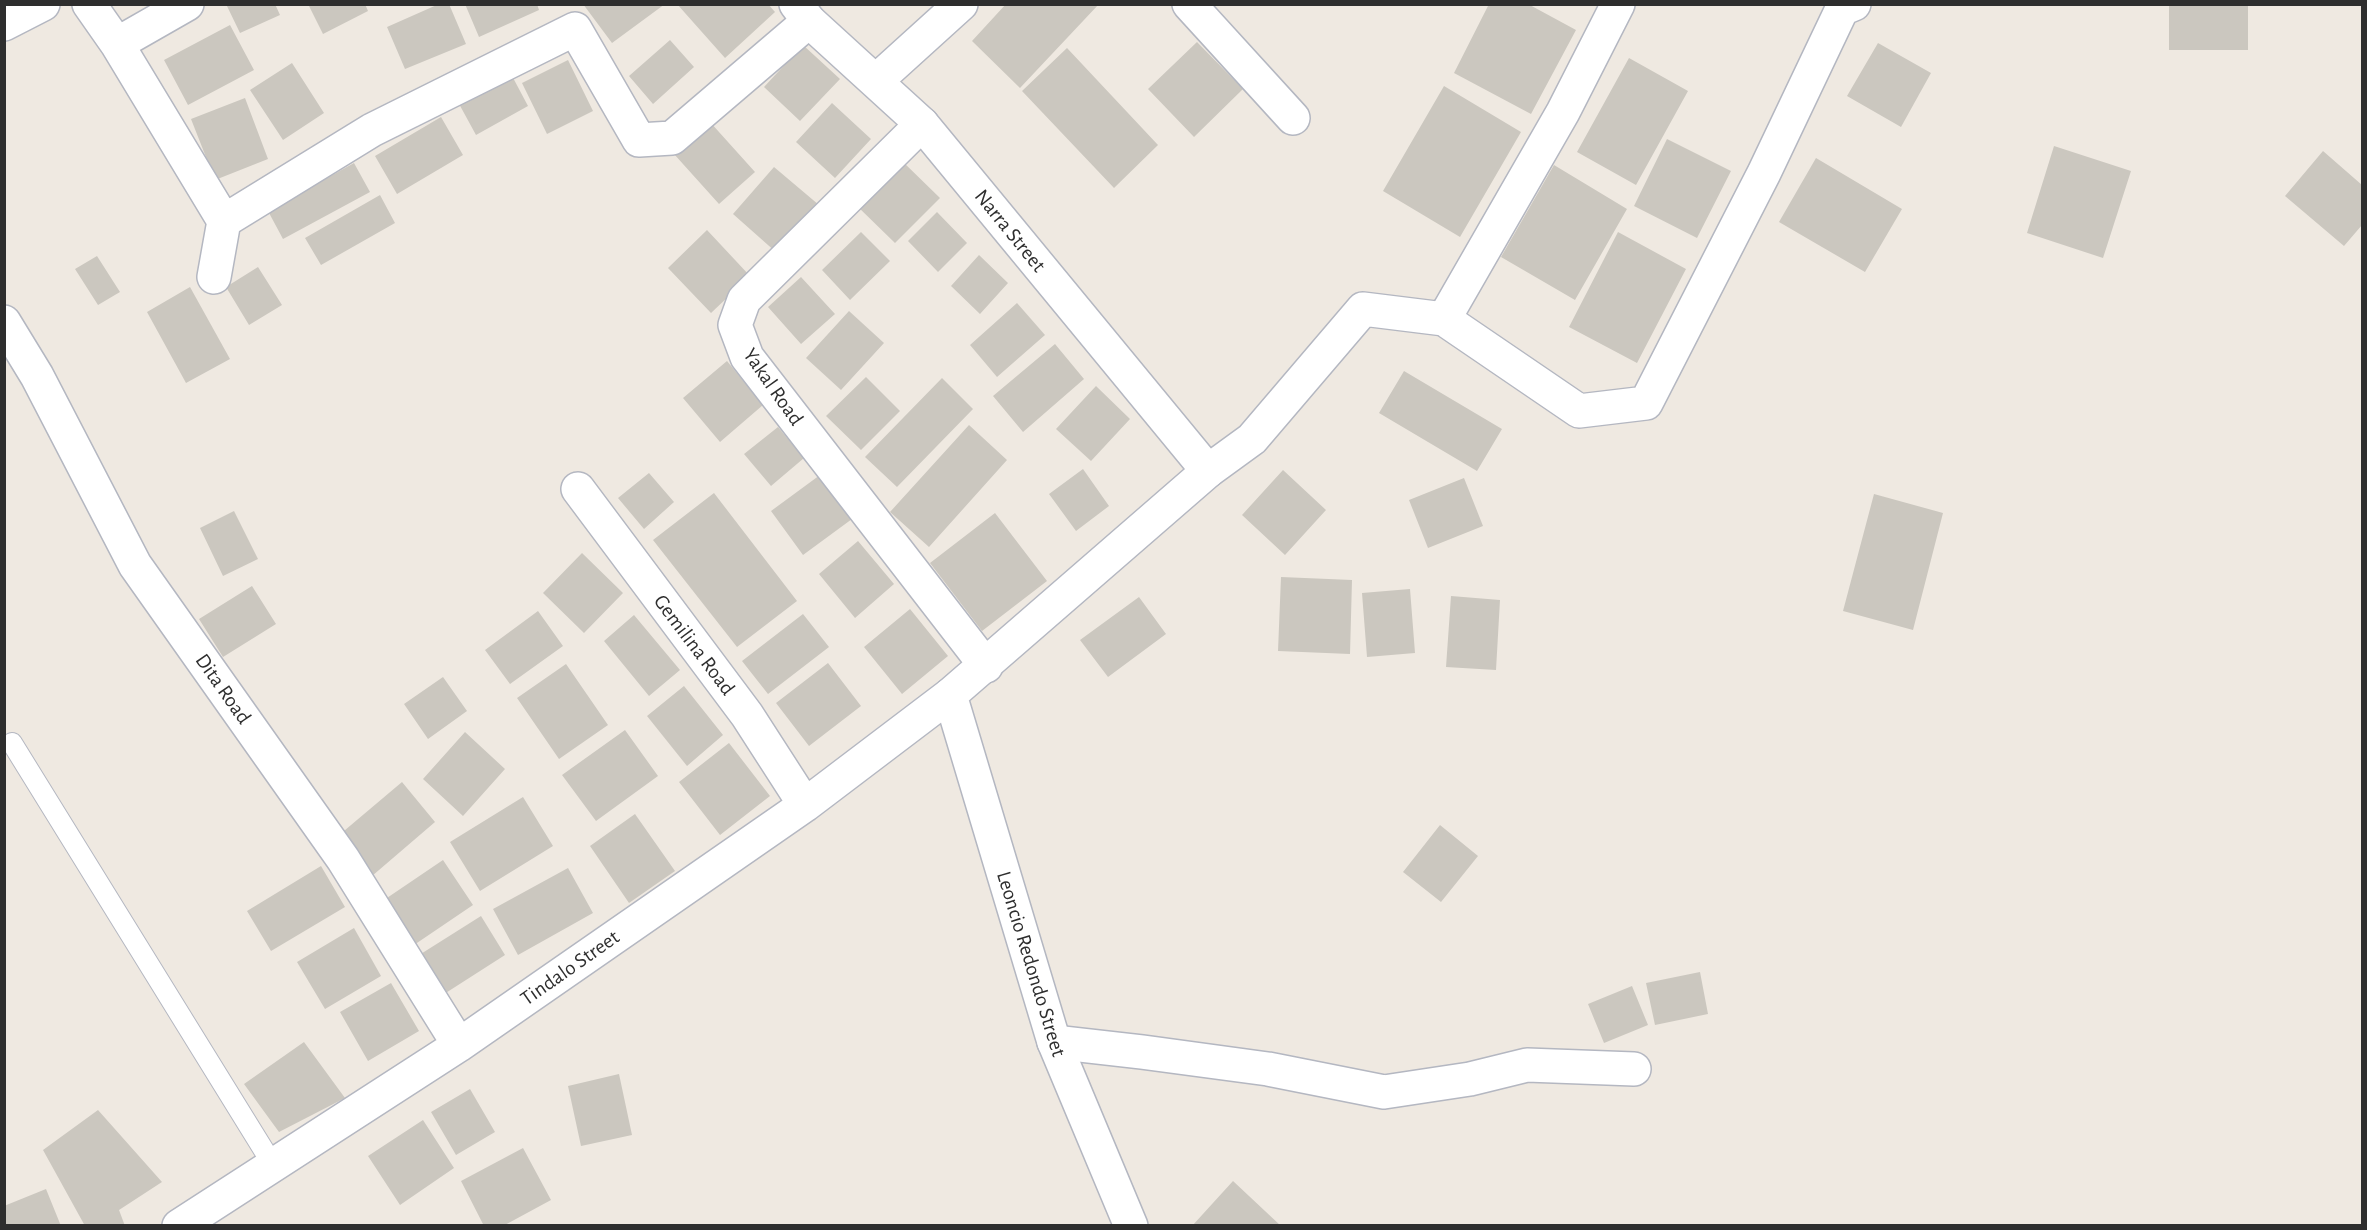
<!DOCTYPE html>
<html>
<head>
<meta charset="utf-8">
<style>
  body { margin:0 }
  #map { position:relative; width:2367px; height:1230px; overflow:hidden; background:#efe9e1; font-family:"Alegreya Sans",sans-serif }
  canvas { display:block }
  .frame { position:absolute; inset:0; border:6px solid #2e2e2e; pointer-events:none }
</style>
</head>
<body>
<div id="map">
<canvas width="2367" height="1230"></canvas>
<div class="frame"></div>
</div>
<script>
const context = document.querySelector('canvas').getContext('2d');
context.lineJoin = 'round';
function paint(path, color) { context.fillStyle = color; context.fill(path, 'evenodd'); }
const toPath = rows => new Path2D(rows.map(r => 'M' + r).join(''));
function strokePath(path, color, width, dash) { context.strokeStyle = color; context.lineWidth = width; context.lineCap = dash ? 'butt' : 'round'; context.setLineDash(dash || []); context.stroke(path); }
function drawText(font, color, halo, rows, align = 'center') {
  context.font = font + ' "Alegreya Sans",sans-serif'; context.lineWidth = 5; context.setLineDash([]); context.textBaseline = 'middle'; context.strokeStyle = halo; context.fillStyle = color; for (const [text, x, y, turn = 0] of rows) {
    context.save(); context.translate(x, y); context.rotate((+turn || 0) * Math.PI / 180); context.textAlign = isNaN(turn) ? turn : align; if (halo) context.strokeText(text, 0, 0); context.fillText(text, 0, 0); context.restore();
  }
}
paint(toPath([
  [226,4,275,4,280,15,240,33],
  [308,4,365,4,368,11,323,34],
  [439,4,449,4,466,44,405,69,387,27],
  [465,4,537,4,539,10,479,37],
  [583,4,665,4,612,43],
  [677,4,768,4,775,12,725,58],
  [1006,4,1099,4,1020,88,972,41],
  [1489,4,1528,4,1576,30,1531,114,1454,73],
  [2169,5,2248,5,2248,50,2169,50],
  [230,25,254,70,188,105,164,60],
  [670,40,694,67,653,104,629,76],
  [1197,42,1243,89,1194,137,1148,89],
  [1878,43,1931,73,1901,127,1847,96],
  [803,45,840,79,800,121,764,87],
  [1067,48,1158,145,1114,188,1022,91],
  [1629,58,1688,91,1636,185,1577,152],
  [568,60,593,111,547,134,522,83],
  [292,63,324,113,283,140,250,90],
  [511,74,528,106,476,135,458,102],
  [1444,86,1521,132,1460,237,1383,191],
  [245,98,268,159,215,180,191,119],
  [832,103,871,139,835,178,796,142],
  [441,117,463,155,397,194,375,156],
  [710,122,755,172,719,204,674,154],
  [1667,139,1731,171,1697,238,1634,206],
  [2054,146,2131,171,2103,258,2027,233],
  [2323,151,2362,185,2362,225,2344,246,2285,196],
  [1816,158,1902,209,1865,272,1779,222],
  [900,159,940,198,895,243,856,205],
  [354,163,370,192,283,239,268,211],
  [1554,165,1627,209,1575,300,1501,257],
  [774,167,819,205,777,253,733,214],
  [380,195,395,223,321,265,305,238],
  [937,212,967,243,938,272,908,241],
  [707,230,750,276,711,313,668,268],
  [861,232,890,261,850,300,822,270],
  [1618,232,1686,269,1637,363,1569,327],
  [979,255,1008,283,980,314,951,286],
  [97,256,120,292,98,305,75,269],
  [258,267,282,305,249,325,226,287],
  [801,277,835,314,801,344,768,307],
  [190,287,230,359,186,383,147,312],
  [1017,303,1045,335,997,377,970,345],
  [849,311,884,343,841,390,806,358],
  [1055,344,1084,379,1023,432,993,396],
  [727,361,763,405,720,442,683,398],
  [1404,371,1502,429,1477,471,1379,413],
  [866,377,900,411,861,450,826,416],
  [942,378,973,409,897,487,865,457],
  [1096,386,1130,419,1091,461,1056,429],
  [969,425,1007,460,929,547,890,512],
  [778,427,804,458,771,486,744,454],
  [1083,469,1109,506,1076,531,1049,494],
  [1283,470,1326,510,1285,555,1242,515],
  [649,473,674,502,644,529,618,498],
  [820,475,852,519,803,555,771,511],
  [1464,478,1483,526,1428,548,1409,500],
  [714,493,797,601,737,647,653,540],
  [1874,494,1943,513,1913,630,1843,611],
  [234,511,258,559,223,576,200,528],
  [995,513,1047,581,982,631,930,563],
  [858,541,894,584,855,618,819,574],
  [582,553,623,593,584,633,543,593],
  [1281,577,1352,580,1350,654,1278,651],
  [252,586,276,624,223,657,199,619],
  [1410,589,1415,653,1367,657,1362,593],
  [1451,596,1500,600,1496,670,1446,667],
  [1139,597,1166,634,1108,677,1080,640],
  [910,609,948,656,902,694,864,647],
  [538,611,563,646,510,684,485,650],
  [803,614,829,647,768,694,742,661],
  [634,615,680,670,649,696,604,641],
  [828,663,861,706,809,746,776,703],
  [566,664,608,725,559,759,517,698],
  [443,677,467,711,428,739,404,704],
  [684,686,723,735,687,766,647,716],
  [625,730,658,776,596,821,562,775],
  [465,732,505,769,463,816,423,779],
  [729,743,770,796,720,835,679,782],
  [402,782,435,822,372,876,338,836],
  [523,797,553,846,480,891,450,842],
  [635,814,675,871,629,903,590,846],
  [1440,825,1478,856,1441,902,1403,872],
  [443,860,473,905,411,947,381,902],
  [321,866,345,907,271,951,247,911],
  [568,868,593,913,518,955,493,909],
  [481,916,505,955,441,996,416,957],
  [354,928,381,976,325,1009,297,962],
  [1700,972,1708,1014,1655,1025,1646,983],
  [391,983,419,1031,368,1061,340,1012],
  [1632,986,1648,1025,1604,1043,1588,1004],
  [304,1042,345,1098,279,1132,244,1084],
  [619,1074,632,1135,581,1146,568,1086],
  [470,1089,495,1132,456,1155,431,1112],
  [98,1110,162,1182,119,1210,125,1226,85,1226,43,1150],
  [423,1120,454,1168,400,1205,368,1156],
  [523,1148,551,1200,503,1226,484,1226,461,1181],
  [1233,1181,1281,1226,1192,1226],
  [46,1189,61,1226,4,1226,4,1206]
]), '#cbc7bf');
const service = toPath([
  [12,743,273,1165]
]);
const minor = toPath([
  [89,4,117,44,187,4],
  [1189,4,1293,118],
  [4,24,43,4],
  [117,44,224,221],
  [876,81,961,4],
  [922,124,744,300,735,325,747,357,986,666],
  [214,277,224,221,372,130,575,29,639,140,672,138,809,21],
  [1444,319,1579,411,1646,403,1764,173,1842,9,1854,4],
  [4,322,37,376,135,565,343,859,459,1045],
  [1208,471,1252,439,1363,309,1444,319,1563,112,1618,4],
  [578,489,747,715,805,805],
  [1054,1042,1142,1052,1268,1069,1384,1092,1470,1079,1527,1065,1634,1069],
  [179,1226,459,1045,805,805,950,695]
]);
const tertiary = toPath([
  [796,4,809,21,922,124,1208,471,950,695,1054,1042,1131,1226]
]);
strokePath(service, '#b4b7c1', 22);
strokePath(minor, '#b4b7c1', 36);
strokePath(tertiary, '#b4b7c1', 36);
strokePath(service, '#fff', 20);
strokePath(minor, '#fff', 33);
strokePath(tertiary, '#fff', 33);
drawText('21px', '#2e2e2e', '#fff', [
  ["Narra Street",1010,231,51],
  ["Yakal Road",773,387,55],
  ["Gemilina Road",694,645,53],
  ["Dita Road",223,689,55],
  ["Leoncio Redondo Street",1031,964,73],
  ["Tindalo Street",570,968,-35]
]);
</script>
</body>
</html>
